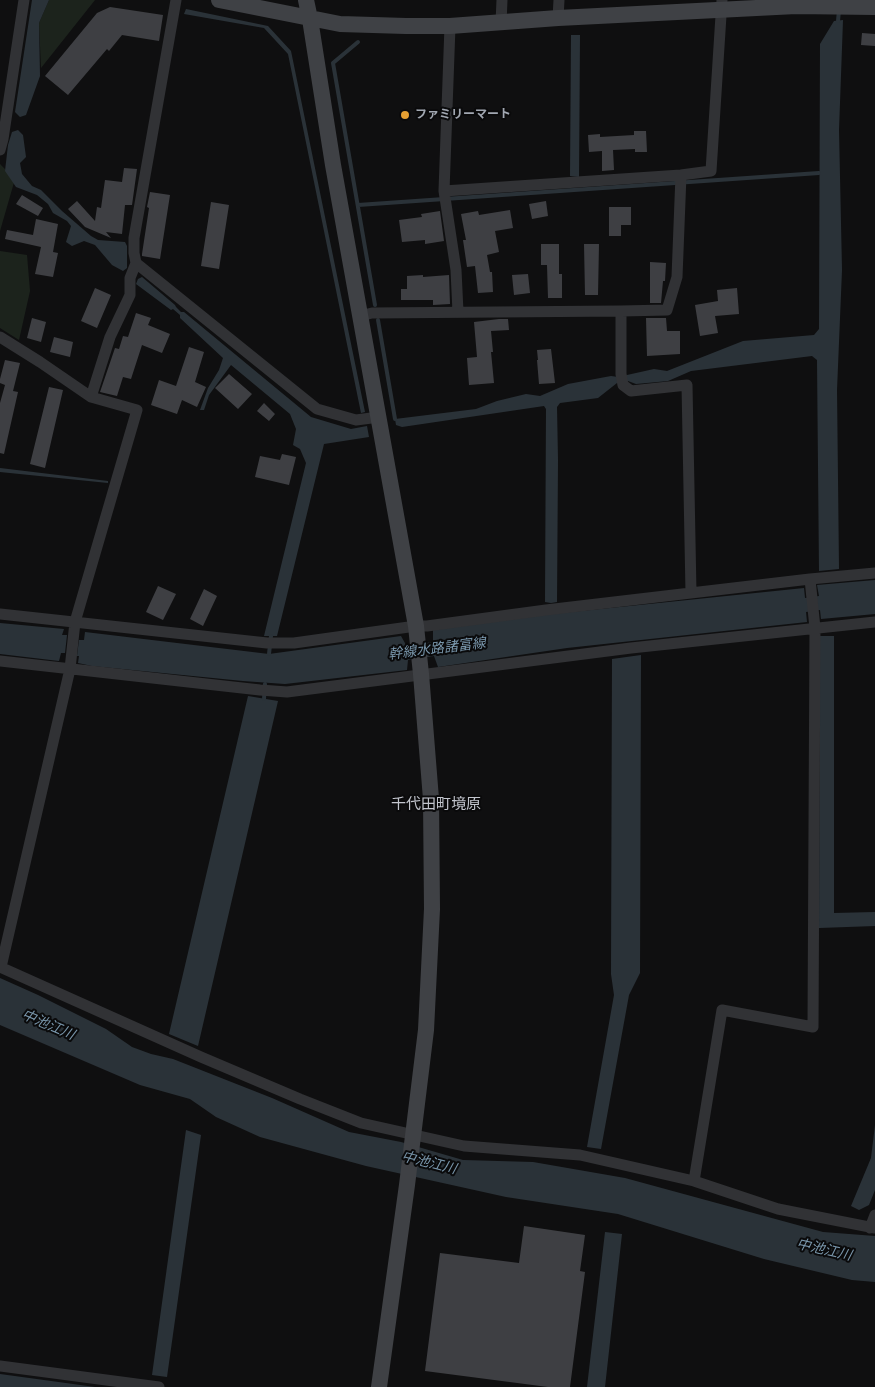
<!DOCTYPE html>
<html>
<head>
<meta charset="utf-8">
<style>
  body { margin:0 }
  canvas { display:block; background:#0f0f10 }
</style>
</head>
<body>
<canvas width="875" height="1387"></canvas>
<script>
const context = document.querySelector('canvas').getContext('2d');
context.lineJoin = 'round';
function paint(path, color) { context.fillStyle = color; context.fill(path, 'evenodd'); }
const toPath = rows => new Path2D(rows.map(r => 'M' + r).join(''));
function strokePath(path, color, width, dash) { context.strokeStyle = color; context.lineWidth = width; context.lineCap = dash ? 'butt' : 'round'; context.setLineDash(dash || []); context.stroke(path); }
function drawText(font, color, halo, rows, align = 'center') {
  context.font = font + ' "IBM Plex Sans","Noto Sans JP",sans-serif'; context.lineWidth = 4; context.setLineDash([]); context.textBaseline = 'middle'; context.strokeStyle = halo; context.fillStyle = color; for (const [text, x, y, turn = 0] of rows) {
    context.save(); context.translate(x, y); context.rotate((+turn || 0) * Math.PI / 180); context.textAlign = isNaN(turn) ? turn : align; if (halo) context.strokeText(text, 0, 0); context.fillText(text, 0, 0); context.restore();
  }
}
paint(toPath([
  [49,0,95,0,41,68,39,23],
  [0,164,15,179,0,231],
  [0,251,27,255,30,291,19,340,0,328]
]), '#1c231c');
paint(toPath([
  [32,0,49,0,39,23,40,76,26,115,20,117,15,112],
  [186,9,268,26,291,51,365,412,361,413,288,54,264,28,184,14],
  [843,20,839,130,842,270,837,390,839,569,819,571,817,360,812,356,691,371,668,381,636,384,628,381,617,383,598,398,560,403,557,407,558,460,557,602,551,603,545,602,546,409,544,406,402,427,396,425,395,419,476,409,497,401,526,394,540,396,568,384,611,376,618,377,654,369,667,371,743,341,814,335,819,329,820,44,834,21],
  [571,35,580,35,579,177,570,176],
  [18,130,23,135,26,157,20,163,22,174,32,186,41,190,62,211,91,236,98,240,125,242,127,246,127,268,123,271,112,265,95,245,84,241,72,246,66,242,71,226,67,221,53,213,48,204,37,195,16,187,5,171,8,145,12,132],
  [142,277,175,305,176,307,181,312,184,312,311,417,351,429,367,426,369,437,324,444,277,636,264,636,306,463,300,449,293,445,296,429,290,414,231,365,209,395,204,410,200,410,208,388,219,370,223,358,180,318,180,315,173,309,171,310,136,284,138,279],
  [0,468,108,481,108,483,0,472],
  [875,580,875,614,821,619,820,610,806,612,807,622,567,648,438,667,434,656,408,660,407,670,285,684,243,681,92,666,78,663,79,656,77,656,79,640,84,640,85,632,269,654,401,636,406,645,433,642,433,630,552,614,804,588,805,598,819,596,817,585],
  [0,623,64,629,62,635,67,635,65,653,61,653,59,661,0,654],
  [820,636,834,636,834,913,875,912,875,926,819,928],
  [641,655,640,973,629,995,601,1149,587,1147,614,995,611,974,612,659],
  [248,696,278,701,198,1046,169,1034],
  [0,978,38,995,106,1029,132,1047,151,1054,173,1059,272,1098,349,1132,401,1142,463,1160,533,1162,625,1178,823,1232,875,1236,875,1282,852,1280,764,1259,618,1214,506,1197,366,1166,260,1137,216,1117,190,1099,140,1085,0,1025],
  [875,1125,875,1190,869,1205,859,1210,851,1206,871,1158],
  [186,1130,201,1135,167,1377,152,1375],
  [605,1232,622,1234,605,1387,587,1387],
  [0,1374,95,1387,0,1387]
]), '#2a3238');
strokePath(toPath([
  [838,21,839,10],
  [358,42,333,63,375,305],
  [358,205,819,173],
  [378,320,395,419],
  [269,654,271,636],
  [264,699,265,684]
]), '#2a3238', 4);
paint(toPath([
  [110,7,163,15,159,41,122,35,109,51,107,49,68,95,45,76,97,13],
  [862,33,875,34,875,46,861,45],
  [634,131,646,131,647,152,635,152,635,149,613,150,614,170,602,171,602,151,589,152,588,135,600,134,600,137,634,135],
  [124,168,137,169,132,205,125,205,122,234,106,232,111,238,85,227,68,209,77,201,95,221,97,207,101,208,105,180,122,182],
  [150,192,170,195,160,259,142,256,142,254,149,208,147,207],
  [22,195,43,208,38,216,16,204],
  [546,201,548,216,532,219,529,204],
  [211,202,229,205,219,269,201,266],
  [609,207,631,207,631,225,621,225,621,236,609,236],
  [510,210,513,228,495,231,499,252,487,255,490,272,492,272,493,292,478,293,475,266,467,267,463,240,466,240,461,214,478,211,479,215],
  [440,211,444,241,425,244,425,240,402,242,399,220,422,217,421,214],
  [36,219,58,224,53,252,58,253,53,277,35,274,41,247,5,239,7,230,33,235],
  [541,244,559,244,559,274,562,274,562,298,548,298,547,265,541,265],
  [584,244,599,244,598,295,585,295],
  [650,262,666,263,665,281,663,281,661,303,650,303],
  [528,274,530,293,514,295,512,275],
  [423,275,423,277,449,275,450,304,433,305,433,300,401,300,401,289,407,289,407,276],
  [95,288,111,295,97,328,81,321],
  [737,288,739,314,715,316,718,333,700,336,695,305,718,301,717,290],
  [136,313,151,318,148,325,170,334,162,353,142,345,131,379,123,377,117,396,100,392,115,348,119,349,123,336,128,337],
  [32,318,46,322,41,342,27,338],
  [646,318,666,318,667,331,680,331,680,354,647,356],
  [499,319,508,319,509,330,491,331,493,352,491,352,494,383,469,385,467,358,477,357,474,322],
  [54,337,73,342,70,357,50,352],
  [189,347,204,352,195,382,206,387,197,407,182,400,177,414,151,405,159,380,176,386],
  [551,349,555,383,539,384,537,360,538,360,537,350],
  [5,360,20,363,13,391,18,392,4,454,0,453,0,403,5,385,0,383,0,379],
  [229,374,252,394,238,409,215,388],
  [49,387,63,390,45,468,30,464],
  [264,403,275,414,269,421,257,411],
  [282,454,296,457,289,485,255,477,260,456,280,460],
  [158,586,176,594,163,620,146,612],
  [204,589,217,596,203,626,190,619],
  [524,1226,585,1235,580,1271,585,1272,570,1387,548,1387,425,1371,440,1253,519,1263]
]), '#3e3f43');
strokePath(toPath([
  [558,18,559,0],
  [501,23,502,0],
  [450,26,444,191,456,270,458,312],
  [0,150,3,139,24,0],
  [444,191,681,175,711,171,722,0],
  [136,263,317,409,356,420,379,417],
  [621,311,621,374,623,385,631,391,687,385,691,593],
  [360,316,372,313,621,311,667,310,677,277,681,175],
  [0,337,40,362,91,397,137,410,75,622,70,669,1,967],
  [91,397,110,337,130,295,130,278,136,263,134,253,134,238,176,0],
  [0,614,267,643,294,643,416,626,427,626,546,610,810,579,875,573],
  [0,661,260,690,287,692,631,648,875,622],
  [0,967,201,1057,300,1099,361,1123,464,1146,580,1155,694,1181,778,1209,875,1228],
  [694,1181,722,1010,813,1027,815,628,810,579],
  [870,1228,875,1215],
  [0,1366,159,1387]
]), '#313235', 11);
strokePath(toPath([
  [219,0,340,24,406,26,450,26,558,18,796,6,875,7],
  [306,0,310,19,333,165,416,626,421,674,431,799,432,909,426,1030,407,1185,379,1387]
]), '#3f4145', 16);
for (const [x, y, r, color] of [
  [405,115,5,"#e69f32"]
]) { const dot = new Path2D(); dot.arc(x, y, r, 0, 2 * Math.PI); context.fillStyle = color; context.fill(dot); strokePath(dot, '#0a0a0b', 2); }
drawText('bold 12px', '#a1a7b1', '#0a0a0b', [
  ["ファミリーマート",415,115]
], 'left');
drawText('italic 14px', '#7996ab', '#0a0a0b', [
  ["幹線水路諸富線",437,649,-7],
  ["中池江川",48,1025,23],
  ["中池江川",429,1163,14],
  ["中池江川",824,1250,13]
]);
drawText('15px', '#c2c5cd', '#0a0a0b', [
  ["千代田町境原",436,805]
]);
</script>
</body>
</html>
